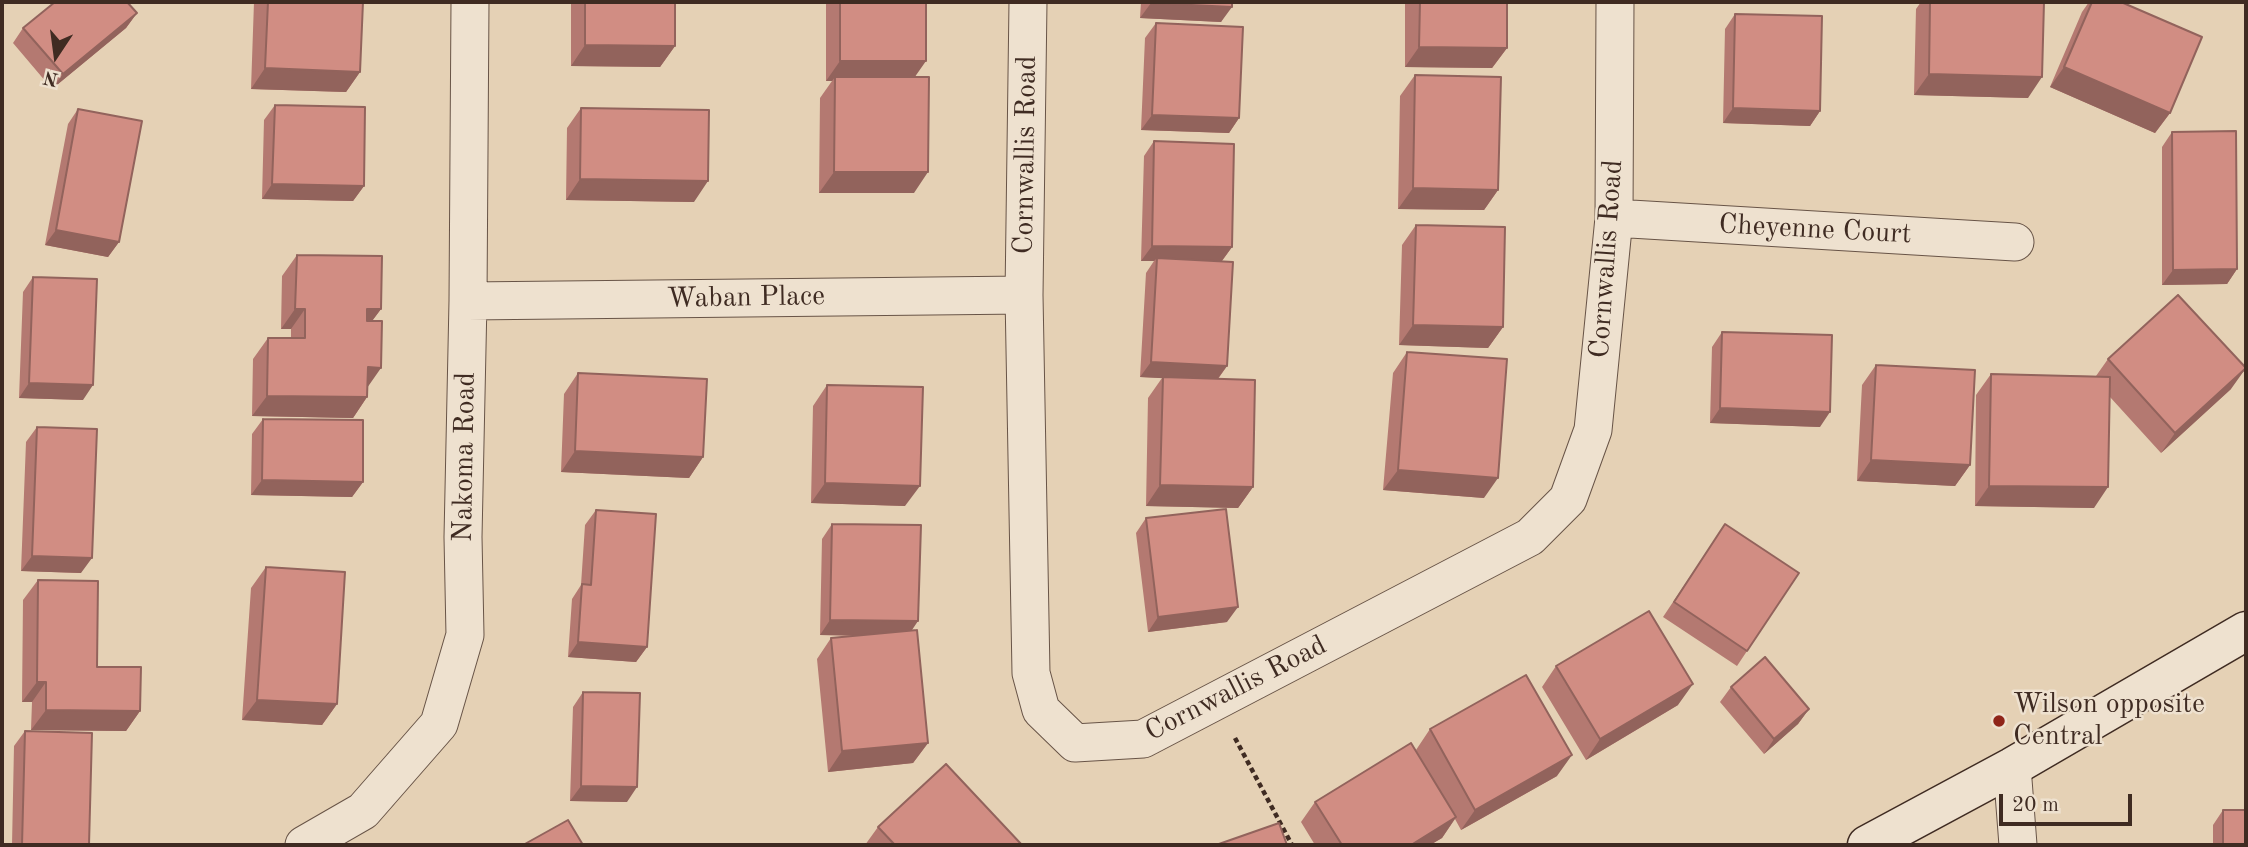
<!DOCTYPE html>
<html>
<head>
<meta charset="utf-8">
<style>
  body { margin:0 }
  #map { position:relative; width:2248px; height:847px; overflow:hidden; background:#e5d1b5; font-family:"Old Standard TT",serif }
  canvas { display:block }
  .frame { position:absolute; inset:0; border:4px solid #3f2b22; pointer-events:none }
  .north { position:absolute; left:21px; top:21px; width:70px; height:70px; -webkit-text-stroke:5px #eee1cf; paint-order:stroke; rotate:193deg; font-size:19px; font-weight:700; line-height:28px; text-align:center; color:#3f2b22 }
  .north::after { content:''; display:block; margin:auto; width:24px; height:32px; background:#3f2b22; clip-path:polygon(50% 0,100% 100%,50% 72%,0 100%) }
  .scale { position:absolute; left:1999px; top:794px; width:133px; height:32px; box-sizing:border-box; border:4px solid #3f2b22; border-top:0; padding-left:9px; font-size:21px; line-height:24px; white-space:nowrap; color:#3f2b22; -webkit-text-stroke:5px #eee1cf; paint-order:stroke }
</style>
</head>
<body>
<div id="map">
<canvas width="2248" height="847"></canvas>
<div class="frame"></div>
<div class="north">N</div>
<div class="scale">20 m</div>
</div>
<script>
const context = document.querySelector('canvas').getContext('2d');
context.lineJoin = 'round';
const toPath = rows => new Path2D(rows.map(r => 'M' + r).join(''));
function strokePath(path, color, width, dash) { context.strokeStyle = color; context.lineWidth = width; context.lineCap = dash ? 'butt' : 'round'; context.setLineDash(dash || []); context.stroke(path); }
function paint(path, color) { context.fillStyle = color; context.fill(path, 'evenodd'); }
function drawText(font, color, halo, rows, align = 'center') {
  context.font = font + ' "Old Standard TT",serif'; context.lineWidth = 5; context.setLineDash([]); context.textBaseline = 'middle'; context.strokeStyle = halo; context.fillStyle = color; for (const [text, x, y, turn = 0] of rows) {
    context.save(); context.translate(x, y); context.rotate((+turn || 0) * Math.PI / 180); context.textAlign = isNaN(turn) ? turn : align; if (halo) context.strokeText(text, 0, 0); context.fillText(text, 0, 0); context.restore();
  }
}
const street = toPath([
  [1028,2,1024,295,1031,673,1041,710,1075,743,1143,739,1530,537,1568,499,1593,430,1614,218,1615,2],
  [1614,218,2015,242],
  [468,301,1024,295],
  [2012,767,2018,845],
  [304,845,363,811,439,724,465,635,463,537,468,301,470,2]
]);
const secondary = toPath([
  [1867,845,2012,767,2246,631]
]);
strokePath(street, '#685447', 39);
strokePath(secondary, '#3f2b22', 41);
strokePath(toPath([
  [1235,738,1292,845]
]), '#3f2b22', 4.5, [5, 3.5]);
strokePath(street, '#eee1cf', 37);
strokePath(secondary, '#eee1cf', 38);
paint(toPath([
  [254,2,363,2,360,72,346,92,251,89],
  [571,2,675,2,675,46,660,67,571,66],
  [826,2,926,2,915,77,914,193,819,193,820,98,832,81,826,81],
  [1141,2,1232,2,1221,22,1140,18],
  [1405,2,1507,2,1507,48,1492,68,1405,67],
  [1921,2,2044,2,2028,98,1914,95,1916,9],
  [2089,2,2121,2,2170,113,2155,133,2050,87,2082,12],
  [137,13,126,28,52,89,13,43,23,28],
  [1735,14,1820,111,1810,126,1723,123,1725,29],
  [1156,23,1239,118,1229,133,1141,130,1145,38],
  [1415,75,1498,190,1484,210,1398,209,1400,96],
  [275,105,364,186,353,201,262,199,264,120],
  [581,108,694,202,566,200,567,128],
  [78,109,119,242,108,257,45,245,68,124],
  [2172,132,2237,269,2227,284,2162,285,2162,147],
  [1154,141,1232,247,1222,261,1227,366,1218,379,1253,487,1238,508,1146,506,1148,398,1162,378,1140,377,1146,273,1154,261,1141,261,1144,156],
  [1416,225,1503,327,1488,348,1399,345,1402,245],
  [297,255,381,309,372,321,367,397,353,418,252,416,253,359,268,338,291,338,291,329,281,329,282,276],
  [33,277,83,400,19,398,23,292],
  [1722,332,1820,427,1710,423,1712,347],
  [1407,352,1484,498,1383,490,1393,373],
  [2108,359,2231,389,2161,453,2110,397,2094,508,1975,506,1976,395,1991,374,2096,376],
  [1876,365,1970,465,1955,486,1857,481,1862,385],
  [578,373,703,457,689,478,561,472,564,394],
  [827,385,905,506,811,503,813,406],
  [263,419,363,482,352,497,251,495,252,434],
  [37,427,81,573,21,571,26,442],
  [596,510,647,647,636,662,568,657,572,599,581,585,585,525],
  [1146,518,1227,622,1148,632,1136,533],
  [832,524,912,631,928,743,913,763,828,772,817,659,831,638,859,636,820,635,822,539],
  [1715,539,1747,651,1737,666,1663,617],
  [266,567,337,704,322,725,242,720,251,588],
  [38,580,97,667,140,711,126,731,31,730,32,702,22,702,23,600],
  [1556,666,1678,705,1586,760,1542,687],
  [1731,687,1809,709,1798,724,1764,754,1720,702],
  [583,692,627,802,570,801,573,707],
  [1430,729,1557,776,1461,830,1455,819,1442,838,1430,845,1315,845,1301,822,1315,802,1425,766,1416,750],
  [25,731,89,845,12,845,14,746],
  [2223,810,2246,845,2213,845,2213,825],
  [878,827,1022,845,865,845]
]), '#b47971');
paint(toPath([
  [1151,3,1232,7,1221,22,1140,18],
  [137,13,126,28,52,89,63,74],
  [585,45,675,46,660,67,571,66],
  [1419,47,1507,48,1492,68,1405,67],
  [840,61,926,61,912,81,835,77,832,81,826,81],
  [2064,67,2170,113,2155,133,2050,87],
  [265,68,360,72,346,92,251,89],
  [1929,74,2042,77,2028,98,1914,95],
  [1733,108,1820,111,1810,126,1723,123],
  [1152,115,1239,118,1229,133,1141,130],
  [834,172,928,172,914,193,819,193],
  [580,179,708,181,694,202,566,200],
  [272,184,364,186,353,201,262,199],
  [1413,188,1498,190,1484,210,1398,209],
  [56,230,119,242,108,257,45,245],
  [1152,246,1232,247,1221,262,1157,258,1154,261,1141,261],
  [2237,269,2227,284,2162,285,2173,270],
  [295,309,305,309,291,329,281,329],
  [367,309,381,309,366,329],
  [1413,325,1503,327,1488,348,1399,345],
  [1151,362,1227,366,1216,381,1140,377],
  [368,367,381,368,367,388],
  [2246,368,2231,389,2161,453,2175,433],
  [29,383,93,385,83,400,19,398],
  [267,396,367,397,353,418,252,416],
  [1720,408,1830,412,1820,427,1710,423],
  [575,451,703,457,689,478,561,472],
  [1871,460,1970,465,1955,486,1857,481],
  [1398,470,1498,478,1484,498,1383,490],
  [262,480,363,482,352,497,251,495],
  [825,483,920,486,905,506,811,503],
  [1160,485,1253,487,1238,508,1146,506],
  [1989,486,2108,487,2094,508,1975,506],
  [32,556,92,558,81,573,21,571],
  [1238,607,1227,622,1148,632,1158,617],
  [830,620,918,621,908,636,820,635],
  [578,642,647,647,636,662,568,657],
  [37,682,46,682,32,702,22,702],
  [1693,684,1678,705,1586,760,1600,739],
  [257,700,337,704,322,725,242,720],
  [1809,709,1798,724,1764,754,1774,739],
  [46,710,140,711,126,731,31,730],
  [928,743,913,763,828,772,842,751],
  [1572,755,1557,776,1461,830,1475,810],
  [581,786,637,787,627,802,570,801],
  [1456,817,1442,838,1430,845,1411,845]
]), '#92635c');
const building = toPath([
  [55,2,127,2,137,13,63,74,23,28,55,2],
  [268,2,363,2,360,72,265,68,268,2],
  [585,2,675,2,675,46,585,45,585,2],
  [840,2,926,2,926,61,840,61,840,2],
  [1151,2,1232,2,1232,7,1151,3,1151,2],
  [1420,2,1507,2,1507,48,1419,47,1420,2],
  [1930,2,2044,2,2042,77,1929,74,1930,2],
  [2092,2,2121,2,2202,37,2170,113,2064,67,2092,2],
  [1735,14,1822,16,1820,111,1733,108,1735,14],
  [1156,23,1243,27,1239,118,1152,115,1156,23],
  [1415,75,1501,77,1498,190,1413,188,1415,75],
  [835,77,929,77,928,172,834,172,835,77],
  [275,105,365,107,364,186,272,184,275,105],
  [581,108,709,110,708,181,580,179,581,108],
  [78,109,142,121,119,242,56,230,78,109],
  [2236,131,2237,269,2173,270,2172,132,2236,131],
  [1154,141,1234,144,1232,247,1152,246,1154,141],
  [1416,225,1505,227,1503,327,1413,325,1416,225],
  [297,255,382,256,381,309,367,309,367,321,382,321,381,368,368,367,367,397,267,396,268,338,305,338,305,309,295,309,297,255],
  [1157,258,1233,262,1227,366,1151,362,1157,258],
  [33,277,97,279,93,385,29,383,33,277],
  [2178,295,2246,368,2175,433,2108,359,2178,295],
  [1722,332,1832,335,1830,412,1720,408,1722,332],
  [1407,352,1507,359,1498,478,1398,470,1407,352],
  [1876,365,1975,370,1970,465,1871,460,1876,365],
  [578,373,707,379,703,457,575,451,578,373],
  [1991,374,2110,377,2108,487,1989,486,1991,374],
  [1163,377,1255,380,1253,487,1160,485,1163,377],
  [827,385,923,387,920,486,825,483,827,385],
  [263,419,363,420,363,482,262,480,263,419],
  [37,427,97,429,92,558,32,556,37,427],
  [1226,509,1238,607,1158,617,1146,518,1226,509],
  [596,510,656,514,647,647,578,642,582,584,591,585,596,510],
  [832,524,921,525,918,621,830,620,832,524],
  [1725,524,1799,573,1747,651,1674,602,1725,524],
  [266,567,345,572,337,704,257,700,266,567],
  [38,580,98,581,97,667,141,667,140,711,46,710,46,682,37,682,38,580],
  [1649,611,1693,684,1600,739,1556,666,1649,611],
  [917,630,928,743,842,751,831,638,917,630],
  [1765,657,1809,709,1774,739,1731,687,1765,657],
  [1526,675,1572,755,1475,810,1430,729,1526,675],
  [583,692,640,693,637,787,581,786,583,692],
  [25,731,92,733,89,845,22,845,25,731],
  [1411,743,1456,817,1411,845,1342,845,1315,802,1411,743],
  [946,764,1022,845,895,845,878,827,946,764],
  [2223,810,2246,810,2246,845,2223,845,2223,810],
  [568,820,583,845,523,845,568,820],
  [1279,823,1287,845,1216,845,1279,823]
]);
paint(building, '#d18d83');
strokePath(building, '#92635c', 2);
for (const [x, y, r, color] of [
  [1999,721,7,"#8f2418"]
]) { const dot = new Path2D(); dot.arc(x, y, r, 0, 2 * Math.PI); context.fillStyle = color; context.fill(dot); strokePath(dot, '#eee1cf', 2.5); }
drawText('28px', '#3f2b22', '#eee1cf', [
  ["Cornwallis Road",1026,155,-89],
  ["Cheyenne Court",1815,230,3],
  ["Cornwallis Road",1607,259,-86],
  ["Waban Place",746,298,-1],
  ["Nakoma Road",465,457,-89],
  ["Cornwallis Road",1236,689,-27]
]);
drawText('28px', '#3f2b22', '#eee1cf', [
  ["Wilson opposite",2013,705],
  ["Central",2013,737]
], 'left');
</script>
</body>
</html>
